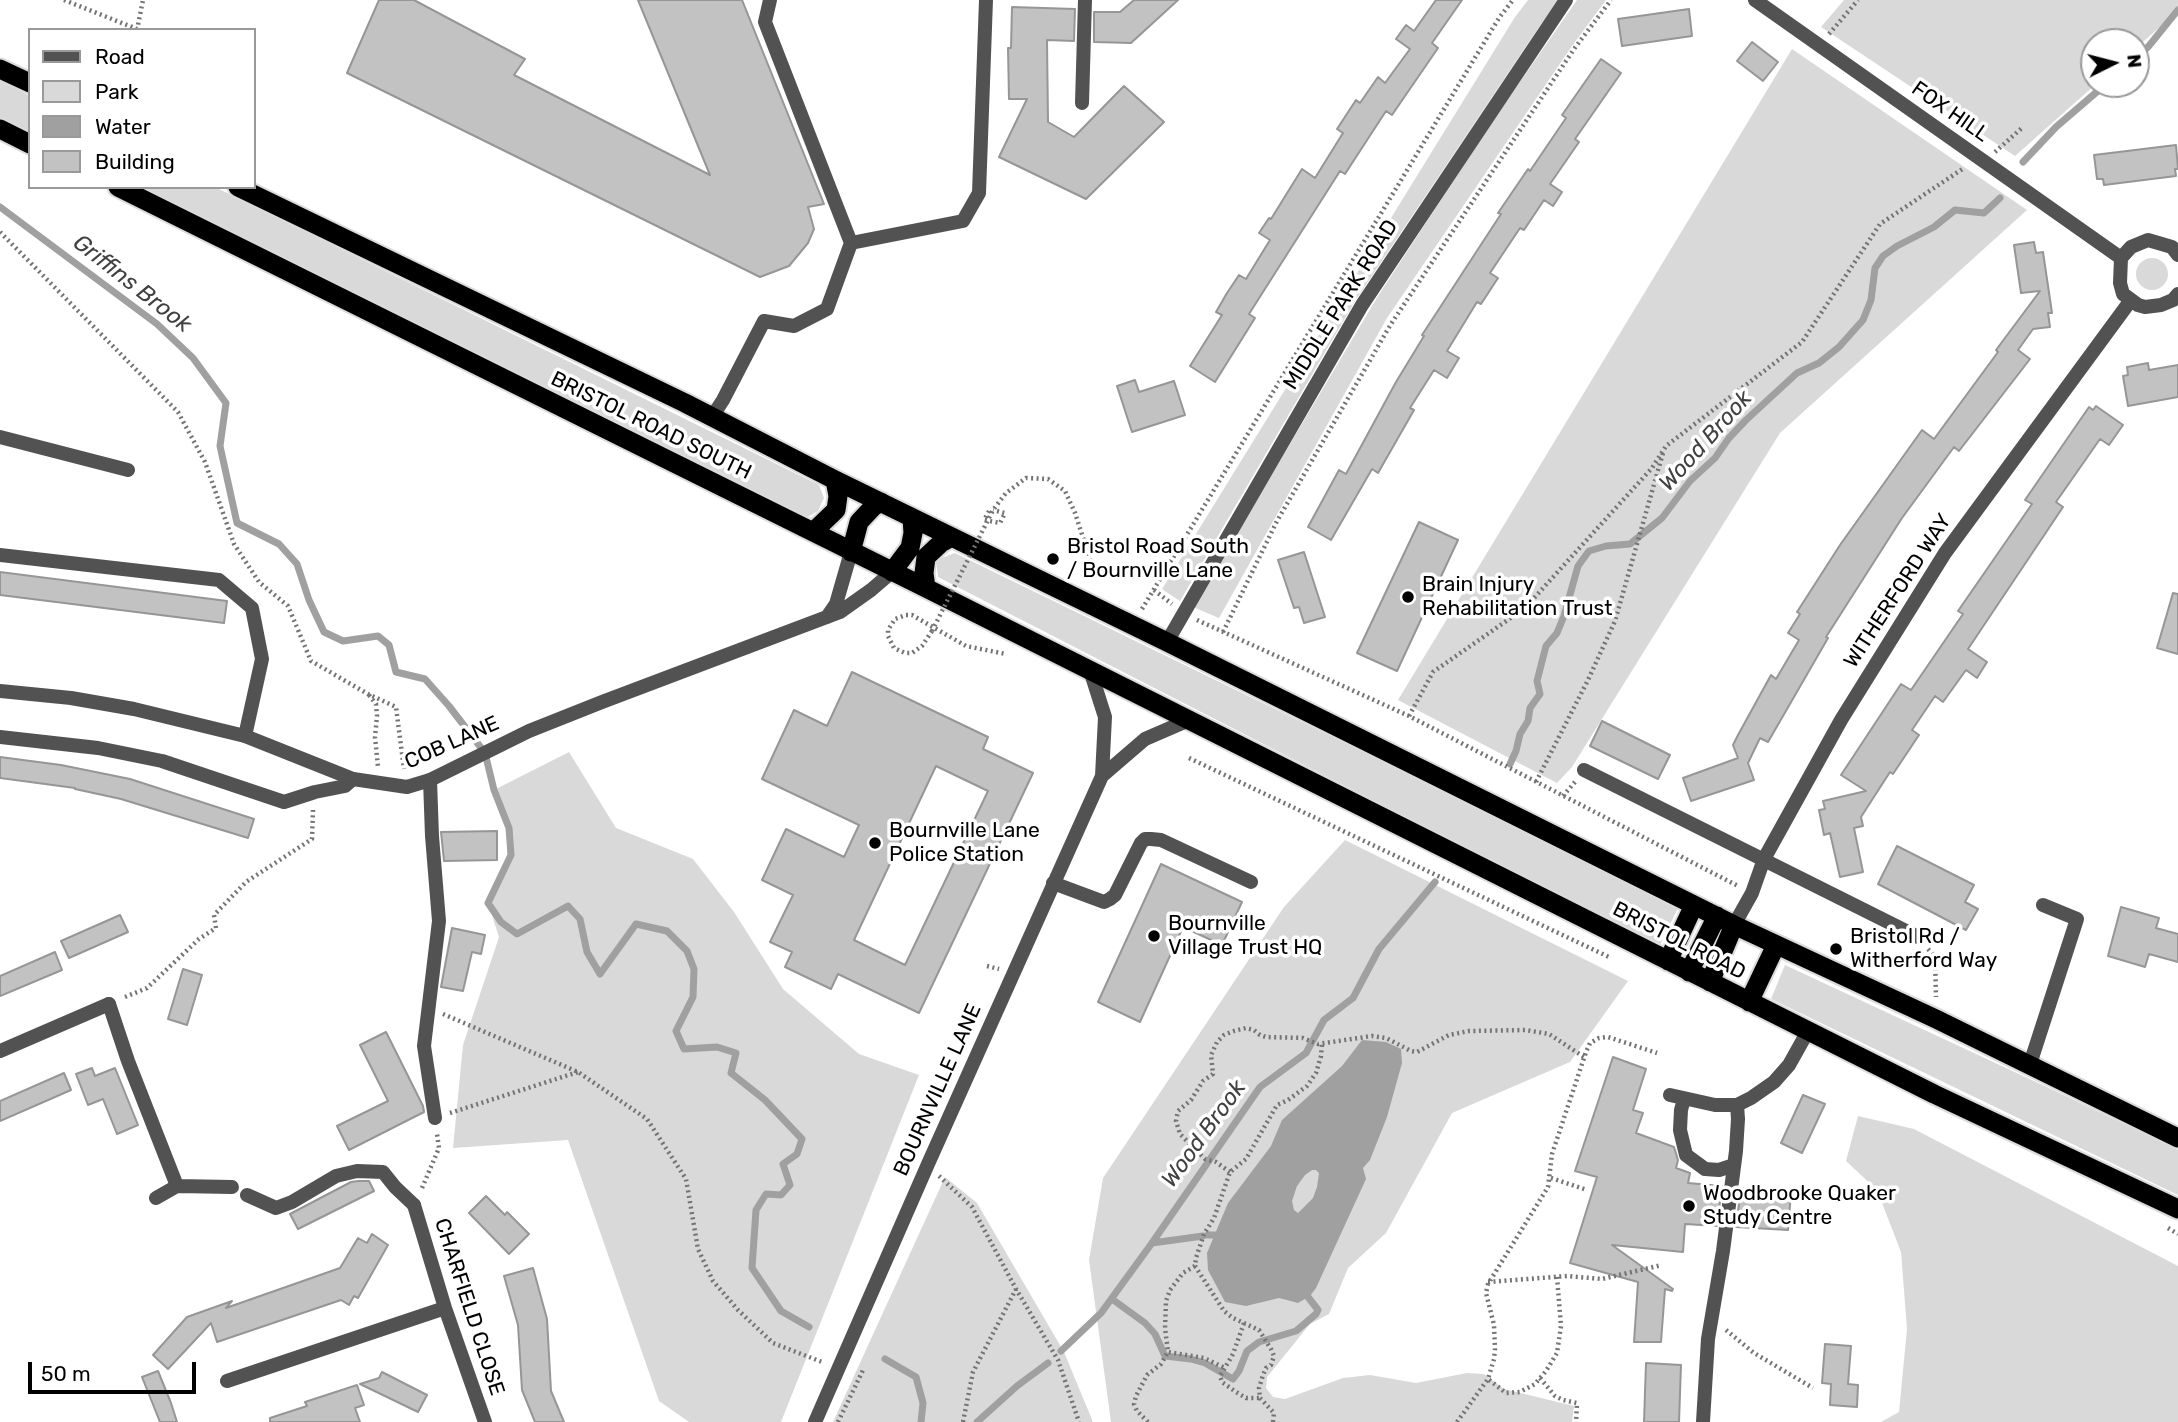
<!DOCTYPE html>
<html>
<head>
<meta charset="utf-8">
<style>
  body { margin:0 }
  #map { position:relative; width:2178px; height:1422px; overflow:hidden; background:#fff; font-family:Rubik,sans-serif }
  canvas { display:block }
  .legend { position:absolute; left:28px; top:28px; width:228px; height:161px; box-sizing:border-box; background:#fff; border:2px solid #999; margin:0; padding:9px 12px; list-style:none; font-size:21px; color:#000 }
  .legend li { display:flex; align-items:center; gap:14px; height:35px }
  .legend b { width:35px; border:2px solid #999 }
  .north { position:absolute; left:2080px; top:28px; width:70px; height:70px; box-sizing:border-box; background:#fff; border:2px solid #999; border-radius:50%; rotate:84deg; font-size:19px; font-weight:700; line-height:28px; text-align:center; color:#000 }
  .north::after { content:''; display:block; margin:auto; width:24px; height:32px; background:#000; clip-path:polygon(50% 0,100% 100%,50% 72%,0 100%) }
  .scale { position:absolute; left:28px; top:1362px; width:168px; height:32px; box-sizing:border-box; border:4px solid #000; border-top:0; padding-left:9px; font-size:21px; line-height:24px; white-space:nowrap; color:#000; -webkit-text-stroke:5px #fff; paint-order:stroke }
</style>
</head>
<body>
<div id="map">
<canvas width="2178" height="1422"></canvas>
<ul class="legend">
<li><b style="height:9px;background:#525252"></b>Road</li>
<li><b style="height:19px;background:#d9d9d9"></b>Park</li>
<li><b style="height:19px;background:#a0a0a0"></b>Water</li>
<li><b style="height:19px;background:#c2c2c2"></b>Building</li>
</ul>
<div class="north">N</div>
<div class="scale">50 m</div>
</div>
<script>
const context = document.querySelector('canvas').getContext('2d');
context.lineJoin = 'round';
function paint(path, color) { context.fillStyle = color; context.fill(path, 'evenodd'); }
const toPath = rows => new Path2D(rows.map(r => 'M' + r).join(''));
function strokePath(path, color, width, dash) { context.strokeStyle = color; context.lineWidth = width; context.lineCap = dash ? 'butt' : 'round'; context.setLineDash(dash || []); context.stroke(path); }
function drawText(font, color, halo, rows, align = 'center') {
  context.font = font + ' Rubik,sans-serif'; context.lineWidth = 7; context.setLineDash([]); context.textBaseline = 'middle'; context.strokeStyle = halo; context.fillStyle = color; for (const [text, x, y, turn = 0] of rows) {
    context.save(); context.translate(x, y); context.rotate((+turn || 0) * Math.PI / 180); context.textAlign = isNaN(turn) ? turn : align; if (halo) context.strokeText(text, 0, 0); context.fillText(text, 0, 0); context.restore();
  }
}
paint(toPath([
  [1528,0,1559,0,1539,27,1355,301,1180,601,1162,589,1515,17],
  [1577,0,1606,0,1572,46,1387,318,1219,618,1193,607,1378,296,1490,125],
  [1844,0,2178,0,2178,11,2136,48,2136,42,2094,42,2094,84,2096,84,2015,156,1821,27],
  [1792,49,2027,210,1780,433,1572,767,1557,783,1398,700],
  [0,81,30,96,30,135,0,120],
  [135,187,215,187,819,485,824,498,818,511,804,519],
  '2136 274a16 16 0 1 1 32 0a16 16 0 1 1-32 0Z',
  [955,553,1679,906,1659,947,938,577,936,560],
  [569,752,616,828,693,859,734,912,783,989,859,1054,919,1075,781,1422,689,1422,659,1401,568,1140,453,1148,463,1045,499,937,488,903,511,855,509,828,494,790],
  [1345,840,1628,981,1570,1062,1452,1113,1386,1233,1348,1268,1329,1314,1310,1324,1267,1377,1266,1388,1273,1397,1285,1399,1343,1378,1370,1375,1416,1383,1467,1373,1484,1374,1504,1389,1574,1406,1572,1422,1111,1422,1089,1260,1103,1178,1284,907],
  [1785,965,2049,1088,2178,1150,2178,1195,1771,999],
  [1858,1116,1914,1129,2178,1266,2178,1422,1881,1422,1899,1412,1907,1329,1901,1252,1877,1190,1846,1161],
  [945,1177,977,1203,1064,1352,1093,1422,833,1422]
]), '#d9d9d9');
paint(toPath([
  [1362,1040,1386,1042,1401,1049,1402,1063,1387,1117,1370,1160,1363,1168,1366,1179,1316,1288,1310,1296,1298,1303,1279,1298,1246,1306,1225,1302,1208,1270,1207,1253,1228,1203,1271,1146,1282,1120,1342,1066],
  [1312,1170,1316,1170,1319,1173,1317,1187,1313,1198,1298,1213,1294,1210,1292,1201,1297,1186,1305,1175]
]), '#a0a0a0');
strokePath(toPath([
  [2136,58,2148,47,2178,10],
  [2023,162,2056,127,2106,84],
  [0,207,157,324,193,358,226,403,220,446,237,523,279,544,297,564,309,600,324,632,343,641,378,636,389,645,396,672,425,679,449,706,485,753,494,790,509,828,511,855,488,903,501,922,517,934,568,906,580,919,587,952,600,974,636,924,667,931,687,951,694,969,693,997,676,1031,684,1049,717,1047,736,1053,731,1073,765,1100,802,1139,797,1154,783,1164,790,1185,781,1195,766,1194,756,1210,752,1268,781,1311,809,1327],
  [1510,764,1516,751,1520,734,1528,721,1530,708,1540,694,1537,681,1546,646,1557,633,1564,616,1578,566,1589,551,1606,546,1630,544,1662,518,1690,481,1715,458,1729,438,1746,420,1797,373,1819,363,1839,347,1863,320,1871,300,1875,268,1883,256,1897,246,1934,227,1955,210,1984,213,2000,198],
  [1208,1235,1215,1235],
  [1152,1243,1203,1236],
  [1112,1299,1145,1323,1155,1334,1165,1356,1191,1359,1205,1363,1233,1379,1239,1371,1247,1351,1259,1342,1296,1331,1316,1314,1318,1310,1308,1297],
  [1061,1351,1101,1313,1152,1243,1260,1087,1306,1053,1324,1020,1353,998,1379,949,1435,882],
  [885,1359,916,1377,923,1403,921,1422],
  [977,1422,1017,1386,1048,1363]
]), '#a0a0a0', 7);
const building = toPath([
  [379,0,414,0,525,59,514,75,710,175,638,0,742,0,824,204,808,207,814,229,808,243,789,266,760,277,347,73,379,0],
  [1134,0,1178,0,1131,43,1094,42,1094,12,1120,12,1134,0],
  [1436,0,1462,0,1432,43,1438,48,1392,115,1386,111,1345,174,1340,171,1249,314,1255,318,1215,382,1190,366,1222,315,1216,312,1227,293,1239,275,1246,279,1270,240,1259,233,1269,218,1271,219,1302,169,1315,178,1343,133,1337,129,1356,100,1360,103,1378,77,1385,83,1410,49,1396,39,1406,25,1414,31,1436,0],
  [1012,7,1075,9,1074,41,1047,40,1048,122,1074,137,1124,86,1164,122,1086,199,999,157,1027,99,1009,99,1008,48,1011,48,1012,7],
  [1689,9,1692,36,1622,46,1618,19,1689,9],
  [1752,42,1778,62,1763,81,1737,61,1752,42],
  [1601,59,1621,73,1575,139,1579,142,1550,184,1562,192,1553,206,1544,200,1524,230,1520,228,1490,273,1498,278,1481,304,1477,302,1447,351,1459,358,1447,378,1434,370,1410,408,1414,410,1378,473,1372,469,1331,540,1308,527,1339,470,1346,474,1396,382,1424,336,1422,335,1501,214,1498,213,1528,169,1530,171,1566,118,1562,115,1601,59],
  [2176,145,2178,169,2175,169,2176,176,2104,185,2103,179,2097,179,2094,155,2176,145],
  [2034,242,2036,253,2043,252,2052,313,2048,313,2050,327,2033,329,2018,350,2030,359,1959,451,1954,447,1902,518,1826,637,1828,638,1768,742,1760,738,1748,763,1754,780,1691,801,1683,778,1738,758,1733,745,1738,735,1771,675,1776,679,1799,640,1788,633,1800,614,1797,612,1840,545,1922,430,1934,439,1998,352,1996,350,2040,291,2021,293,2014,245,2034,242],
  [2148,363,2149,370,2178,365,2178,397,2128,406,2123,376,2128,375,2127,367,2148,363],
  [1135,380,1139,392,1174,381,1185,415,1132,432,1117,386,1135,380],
  [2096,406,2123,425,2109,445,2100,439,2056,502,2063,507,1968,649,1987,662,1977,678,1966,670,1943,702,1935,696,1912,730,1919,735,1893,774,1890,772,1861,817,1863,826,1854,828,1863,872,1840,877,1830,833,1824,835,1819,810,1825,809,1823,801,1866,791,1841,775,1901,684,1911,690,1963,614,1958,611,2032,504,2025,500,2089,407,2093,410,2096,406],
  [1419,522,1458,540,1397,671,1357,653,1419,522],
  [1304,552,1325,617,1304,623,1299,607,1294,608,1278,560,1304,552],
  [0,572,227,601,224,623,0,595,0,572],
  [2173,593,2178,594,2178,654,2157,648,2173,593],
  [852,672,988,737,983,749,1033,773,919,1013,838,974,831,989,785,967,792,952,770,942,793,895,762,880,786,829,844,857,859,825,762,779,794,710,827,726,852,672],
  [936,766,988,791,905,965,854,940,936,766],
  [1602,721,1670,755,1658,779,1590,746,1602,721],
  [0,757,61,765,130,779,254,819,248,838,121,799,75,789,75,788,0,778,0,757],
  [497,831,497,860,444,861,441,832,497,831],
  [1897,846,1974,885,1965,902,1978,909,1966,930,1878,884,1897,846],
  [1161,864,1242,902,1222,945,1183,927,1140,1022,1098,1002,1161,864],
  [2121,907,2159,918,2156,928,2178,934,2178,962,2149,954,2145,967,2108,956,2121,907],
  [120,915,128,932,69,958,61,941,120,915],
  [452,928,485,935,481,954,472,952,463,991,441,987,452,928],
  [55,952,62,970,0,996,0,976,55,952],
  [183,969,202,975,187,1025,168,1019,183,969],
  [386,1032,423,1106,424,1112,349,1150,337,1126,388,1101,360,1045,386,1032],
  [1613,1057,1646,1069,1633,1110,1643,1113,1636,1133,1674,1147,1678,1160,1676,1168,1690,1173,1688,1183,1722,1186,1717,1226,1685,1224,1683,1252,1612,1245,1673,1289,1672,1291,1665,1289,1661,1342,1634,1342,1638,1282,1570,1263,1597,1177,1575,1171,1613,1057],
  [92,1068,95,1076,115,1068,138,1125,117,1134,103,1099,88,1105,76,1074,92,1068],
  [64,1073,71,1090,0,1121,0,1101,64,1073],
  [1803,1095,1825,1104,1802,1153,1781,1143,1803,1095],
  [358,1181,369,1181,374,1191,298,1229,290,1214,351,1182,358,1181],
  [1741,1188,1791,1193,1788,1230,1736,1227,1741,1188],
  [486,1196,505,1215,507,1212,529,1234,509,1254,469,1213,486,1196],
  [372,1234,388,1245,358,1298,354,1296,349,1305,341,1300,217,1342,211,1323,168,1369,153,1355,187,1317,232,1301,226,1308,340,1268,358,1238,367,1243,372,1234],
  [533,1268,547,1319,551,1391,564,1422,535,1422,522,1390,518,1325,504,1276,533,1268],
  [1825,1344,1851,1346,1848,1384,1858,1385,1857,1407,1830,1405,1831,1384,1822,1383,1825,1344],
  [1646,1363,1681,1365,1679,1422,1644,1422,1646,1363],
  [158,1371,171,1403,177,1422,160,1422,142,1377,158,1371],
  [382,1372,427,1395,418,1412,360,1384,379,1378,382,1372],
  [357,1385,364,1405,355,1408,360,1422,270,1422,270,1418,307,1406,305,1402,357,1385]
]);
paint(building, '#c2c2c2');
strokePath(building, '#969696', 2);
const trunk = toPath([
  [0,69,30,83],
  [0,129,30,144],
  [118,187,926,588,1934,1094,2178,1209],
  [238,187,685,403,835,480,1167,642,1734,925,1936,1019,2178,1138],
  [813,532,836,510,838,496,835,480],
  [851,552,859,522,873,507,881,502],
  [892,572,910,548,913,533,912,518],
  [926,588,924,573,926,557,941,543,952,537],
  [1668,961,1694,905],
  [1689,972,1717,916],
  [1710,982,1734,925],
  [1749,1002,1776,945]
]);
strokePath(trunk, '#dbdbdb', 23);
strokePath(toPath([
  [64,0,137,29],
  [137,30,143,0],
  [1829,34,1858,0],
  [1995,152,2023,127],
  [0,232,178,412,205,462,234,544,259,582,288,606,311,661,368,694,396,707,404,769],
  [989,511,984,520,1000,523,1005,513,993,510],
  [1154,590,1172,604],
  [1142,609,1499,18,1513,0],
  [1197,620,1409,716,1738,886],
  [932,631,922,646,912,653,905,653,894,648,888,636,888,630,895,619,906,615,912,615,966,646,1006,654],
  [1223,632,1277,521,1391,324,1574,49,1611,0],
  [369,695,376,704,377,716,375,737,378,767],
  [1409,716,1433,672,1525,608,1652,468,1666,446,1802,342,1880,224,1964,168],
  [1189,758,1609,957],
  [1536,782,1588,680,1615,621,1663,453],
  [1563,796,1575,782],
  [1928,949,1935,957,1936,997],
  [987,966,999,969],
  [125,997,147,988,199,939,216,928,214,915,246,882,312,839,313,810],
  [443,1014,578,1072,647,1119,686,1179,698,1249,713,1281,738,1310,773,1343,822,1362],
  [450,1113,578,1072],
  [1230,1172,1216,1162,1205,1159,1180,1134,1176,1121,1178,1111,1191,1100,1203,1081,1213,1074,1211,1055,1217,1042,1224,1035,1234,1031,1246,1028,1254,1030,1260,1035,1266,1037,1303,1038,1318,1044,1372,1036,1386,1038,1411,1051,1417,1052,1449,1035,1469,1031,1526,1030,1549,1034,1584,1057],
  [939,1176,972,1207,1016,1289,1058,1360,1079,1422],
  [1551,1178,1587,1190],
  [422,1188,439,1148,437,1134],
  [2168,1228,2178,1234],
  [1195,1266,1183,1273,1170,1290,1166,1301,1165,1328,1168,1352,1204,1358,1225,1368],
  [1557,1277,1561,1326,1557,1353,1546,1371,1535,1384,1520,1392,1506,1393,1488,1379,1494,1359,1495,1349,1494,1325,1486,1293,1488,1284,1548,1187,1552,1154,1586,1052,1590,1043,1599,1038,1608,1037,1657,1053],
  [1488,1282,1567,1276,1602,1279,1662,1265],
  [1244,1323,1233,1354,1220,1376,1222,1382,1236,1392,1246,1398,1260,1398],
  [1726,1330,1754,1353,1813,1388],
  [1540,1378,1555,1396,1563,1400,1577,1403,1576,1422],
  [838,1422,864,1368],
  [963,1422,973,1372,1016,1289],
  [1148,1422,1137,1411,1134,1404,1136,1396,1147,1375,1161,1364,1168,1352],
  [1273,1422,1274,1413,1260,1398,1259,1388,1263,1375,1266,1368,1271,1365,1274,1356,1271,1349,1259,1330,1233,1318,1224,1311,1195,1266,1196,1258,1204,1234,1214,1218,1230,1172,1246,1159,1277,1105,1288,1100,1307,1086,1316,1073,1321,1056,1322,1044],
  [1457,1422,1488,1379]
]), '#747474', 4.5, [2, 3.5]);
strokePath(toPath([
  [0,437,128,470],
  [0,555,219,580,252,608,262,659,245,736],
  [0,737,98,748,162,761,284,802,315,792,345,786,353,779],
  [1584,770,1918,937],
  [430,780,432,836,439,921,424,1046,435,1118],
  [1053,883,1104,902,1110,899,1115,895,1141,843,1145,839,1151,839,1161,840,1251,882],
  [109,1004,128,1061,177,1186,232,1187],
  [2030,1064,2077,919,2043,905],
  [1670,1095,1715,1105,1737,1105,1751,1098,1774,1082,1789,1065,1808,1031],
  [1684,1099,1681,1110,1680,1130,1686,1155,1705,1169,1719,1170,1734,1165],
  [247,1195,276,1208,292,1202,336,1176,357,1171,383,1172,395,1187,414,1205],
  [156,1198,177,1186],
  [1703,1422,1708,1339,1723,1251,1736,1151,1738,1119,1737,1105]
]), '#525252', 14);
strokePath(toPath([
  [1755,0,2121,258],
  [1082,103,1085,0],
  [851,243,963,221,979,193,986,0],
  [2178,255,2172,247,2148,240,2131,247,2121,258,2120,283,2123,294,2138,305,2145,307,2161,305,2173,300,2178,294],
  [712,417,723,400,764,321,794,326,827,309,851,243,765,22,770,0],
  [1734,925,1752,893,1764,859,1841,720,1945,553,2131,300],
  [0,1051,109,1004],
  [414,1205,445,1308,485,1422],
  [227,1381,445,1308]
]), '#525252', 14);
strokePath(toPath([
  [827,617,836,604,851,552],
  [1167,642,1362,305,1566,0],
  [0,691,71,698,134,709,245,736,353,779,407,787,430,780,529,731,602,702,840,612,871,590,892,572],
  [1102,776,1145,739,1189,720],
  [815,1422,928,1164,1102,776,1105,717,1090,670]
]), '#525252', 14);
strokePath(trunk, '#000', 19);
strokePath(toPath([
  [932,631,993,510,1006,493,1026,478,1048,479,1065,491,1075,513,1092,565]
]), '#747474', 4.5, [2, 3.5]);
for (const [x, y, r, color] of [
  [1053,559,7,"#000"],
  [1408,597,7,"#000"],
  [875,843,7,"#000"],
  [1154,936,7,"#000"],
  [1836,949,7,"#000"],
  [1689,1206,7,"#000"]
]) { const dot = new Path2D(); dot.arc(x, y, r, 0, 2 * Math.PI); context.fillStyle = color; context.fill(dot); strokePath(dot, '#fff', 2.5); }
drawText('21px', '#000', '#fff', [
  ["FOX HILL",1950,112,35],
  ["MIDDLE PARK ROAD",1341,305,-58],
  ["BRISTOL ROAD SOUTH",651,426,26],
  ["WITHERFORD WAY",1898,591,-57],
  ["COB LANE",452,743,-24],
  ["BRISTOL ROAD",1679,941,27],
  ["BOURNVILLE LANE",938,1090,-66],
  ["CHARFIELD CLOSE",469,1307,72]
]);
drawText('21px', '#000', '#fff', [
  ["Bristol Road South",1067,547],
  ["/ Bournville Lane",1067,571],
  ["Brain Injury",1422,585],
  ["Rehabilitation Trust",1422,609],
  ["Bournville Lane",889,831],
  ["Police Station",889,855],
  ["Bournville",1168,924],
  ["Village Trust HQ",1168,948],
  ["Bristol Rd /",1850,937],
  ["Witherford Way",1850,961],
  ["Woodbrooke Quaker",1703,1194],
  ["Study Centre",1703,1218]
], 'left');
drawText('italic 23px', '#414141', '#fff', [
  ["Griffins Brook",132,284,38],
  ["Wood Brook",1706,441,-48],
  ["Wood Brook",1204,1134,-54]
]);
</script>
</body>
</html>
